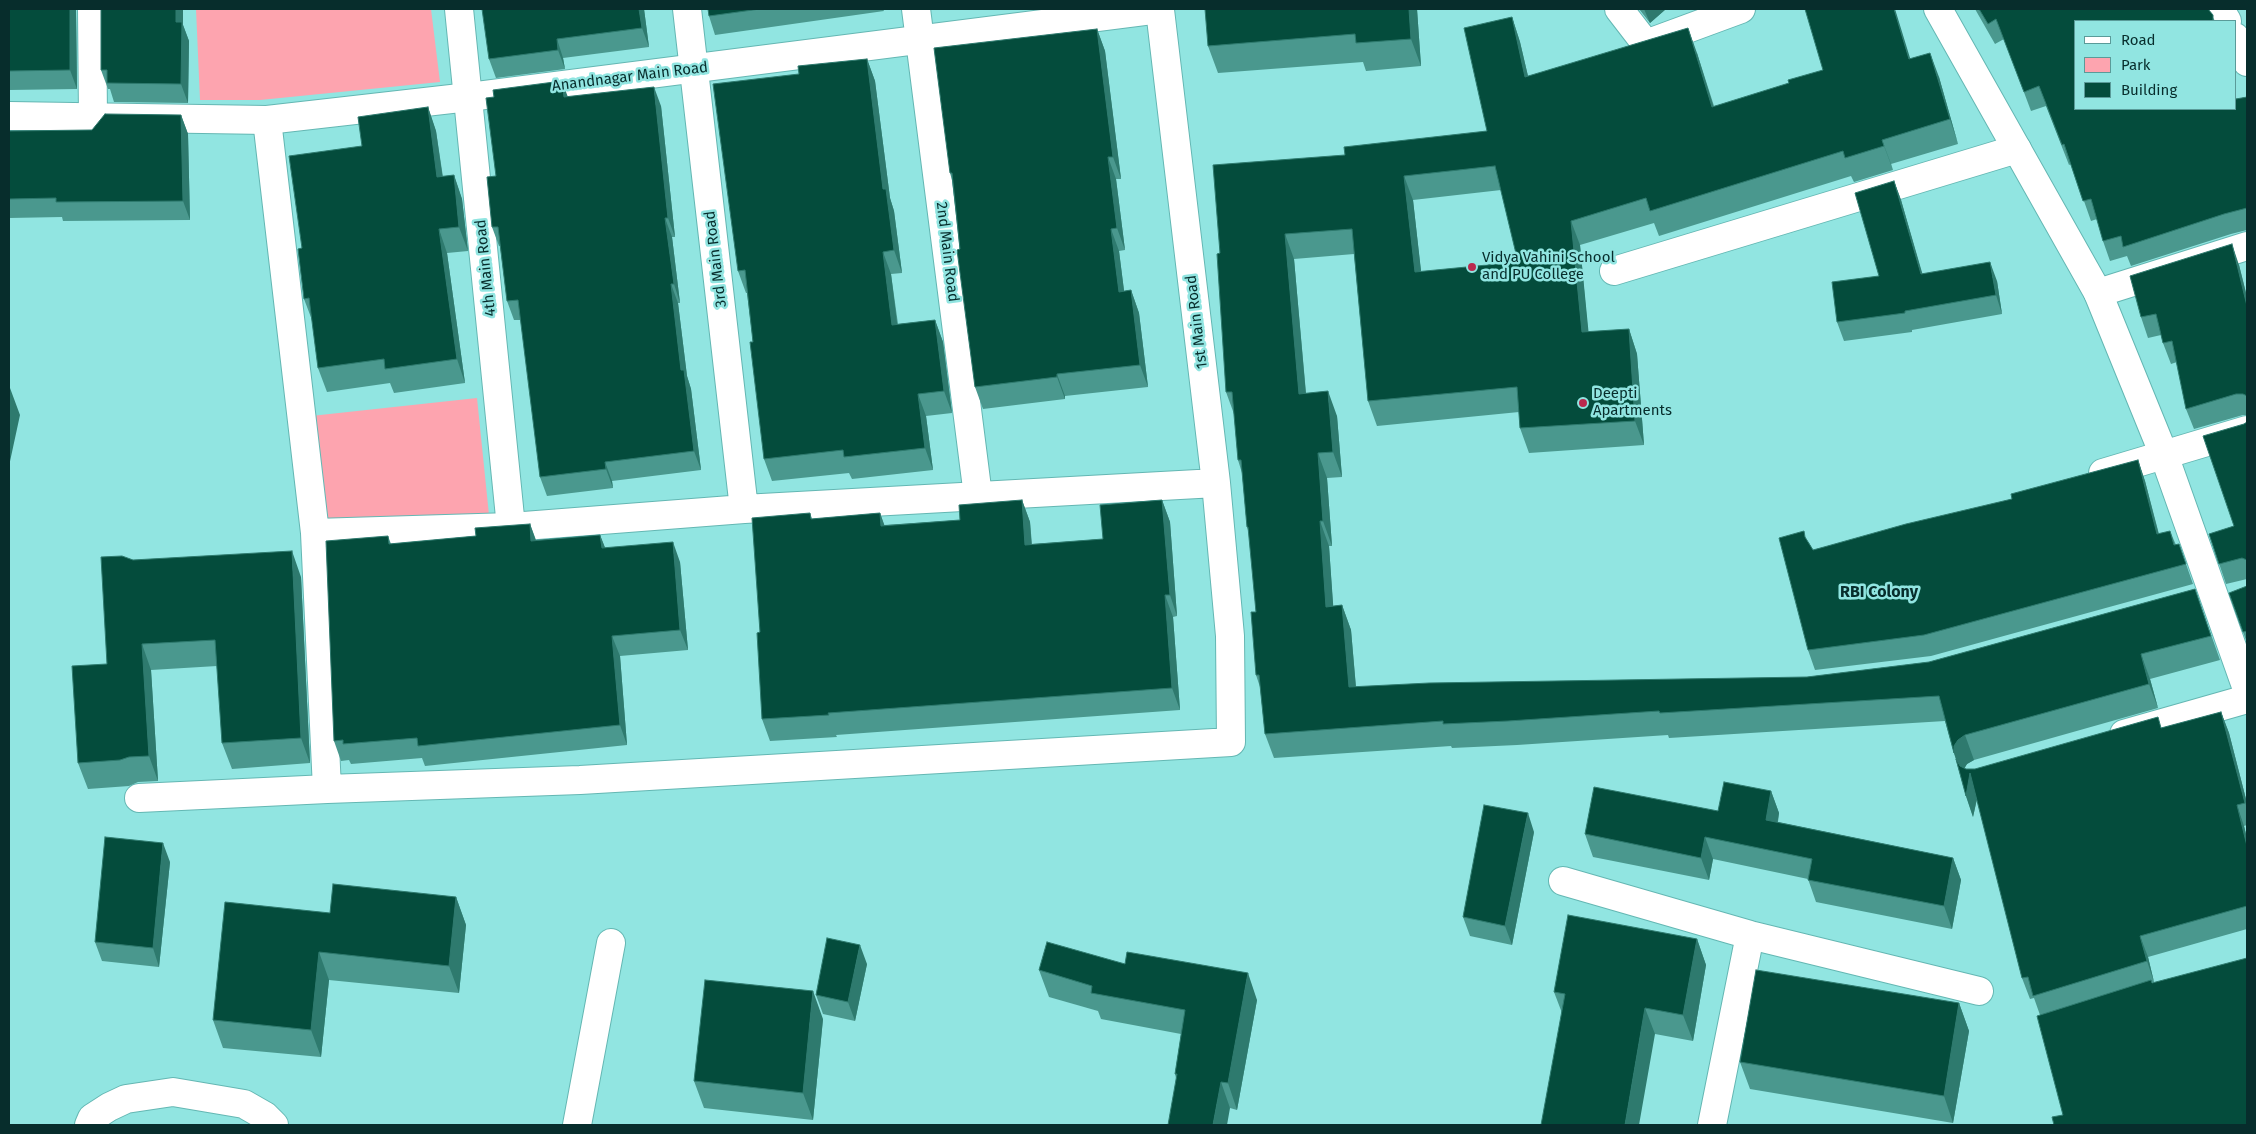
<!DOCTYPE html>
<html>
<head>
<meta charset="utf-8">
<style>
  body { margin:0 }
  #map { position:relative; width:2256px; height:1134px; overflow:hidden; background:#91e5e1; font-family:"Fira Sans",sans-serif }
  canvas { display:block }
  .frame { position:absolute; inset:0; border:10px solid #072d2c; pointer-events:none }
  .legend { position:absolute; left:2074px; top:20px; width:162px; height:90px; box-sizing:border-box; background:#91e5e1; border:1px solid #5a9b99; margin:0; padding:6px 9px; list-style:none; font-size:15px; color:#072d2c }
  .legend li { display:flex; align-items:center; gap:10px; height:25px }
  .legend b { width:25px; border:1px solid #5a9b99 }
</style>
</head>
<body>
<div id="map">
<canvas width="2256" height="1134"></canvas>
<div class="frame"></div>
<ul class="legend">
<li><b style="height:6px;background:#fff"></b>Road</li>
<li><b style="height:14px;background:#fda4af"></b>Park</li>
<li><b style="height:14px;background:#044c3c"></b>Building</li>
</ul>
</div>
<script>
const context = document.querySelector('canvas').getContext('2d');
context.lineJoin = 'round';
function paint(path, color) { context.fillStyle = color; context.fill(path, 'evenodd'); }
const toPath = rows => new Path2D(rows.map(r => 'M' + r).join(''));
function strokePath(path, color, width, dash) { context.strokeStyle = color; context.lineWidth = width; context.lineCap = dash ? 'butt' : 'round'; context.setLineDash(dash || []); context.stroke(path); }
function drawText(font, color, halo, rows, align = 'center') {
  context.font = font + ' "Fira Sans",sans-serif'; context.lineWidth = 5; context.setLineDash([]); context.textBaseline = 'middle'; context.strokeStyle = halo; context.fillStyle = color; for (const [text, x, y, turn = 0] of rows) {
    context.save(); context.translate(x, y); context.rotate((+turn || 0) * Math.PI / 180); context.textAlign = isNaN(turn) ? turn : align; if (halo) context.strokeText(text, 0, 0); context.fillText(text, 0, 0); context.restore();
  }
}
paint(toPath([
  [196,9,431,9,440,82,260,100,200,100],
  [477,398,489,515,326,519,311,416]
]), '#fda4af');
const street = toPath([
  [92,9,93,118],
  [459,9,511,527],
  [687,9,744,509],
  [916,9,978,496],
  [1619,9,1646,44,1741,9],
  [2220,9,2227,21],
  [1160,10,1216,483,1230,636,1231,742,580,780,327,789,315,533,511,527,744,509,1216,483],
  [2235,37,2247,62],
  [267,120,315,533],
  [1614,271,2017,149],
  [2098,293,2247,246],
  [2103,473,2247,430],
  [2124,734,2247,699],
  [139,798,327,789],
  [1563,881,1750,935,1979,991],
  [89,1125,92,1118,109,1107,126,1099,173,1092,244,1104,265,1116,274,1125],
  [577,1125,611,943],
  [1712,1125,1750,935]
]);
const secondary = toPath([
  [1938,9,2098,293,2164,455,2247,689],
  [9,116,267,120,469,97,1160,9]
]);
strokePath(street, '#64b7b3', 30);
strokePath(secondary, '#64b7b3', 30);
strokePath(street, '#fff', 28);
strokePath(secondary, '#fff', 28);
paint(toPath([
  [9,9,76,9,77,89,9,90],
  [644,9,649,47,563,58,565,69,496,78,489,59],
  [708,9,883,9,884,11,715,35,709,16],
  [1417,9,1421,66,1366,71,1363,62,1218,73,1208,46],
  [1639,9,1666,9,1650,23],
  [1975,9,2208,9,2215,21,2075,21,2236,99,2247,97,2247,230,2231,234,2131,266,2127,256,2110,261,2103,241,2097,219,2091,221,2071,164,2069,165,2046,106,2031,111,2004,39,1995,44],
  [1512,17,1520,42,1528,76,1697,53,1714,106,1910,59,1939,77,1958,144,1891,164,1893,170,1854,182,1851,176,1659,236,1654,223,1580,245,1588,332,1629,329,1637,354,1644,445,1529,453,1520,428,1519,412,1377,426,1368,401,1354,254,1294,259,1306,393,1337,416,1342,477,1327,478,1332,546,1329,546,1333,606,1342,605,1351,630,1356,687,1807,677,1929,662,2195,589,2220,660,2150,679,2158,708,1974,760,1967,764,1964,768,1966,769,1975,769,2162,728,2221,712,2229,733,2247,803,2247,825,2244,826,2247,838,2247,929,2148,957,2154,982,2152,982,2063,1115,2040,1015,2034,998,2030,999,2022,978,1977,799,1973,817,1966,796,1945,721,1669,738,1668,735,1517,745,1452,748,1451,746,1274,758,1265,734,1260,687,1256,675,1256,612,1249,533,1247,527,1242,473,1238,460,1234,414,1226,392,1220,253,1345,155,1487,131],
  [1501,190,1518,262,1421,272,1413,200],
  [183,25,189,41,188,103,114,102,110,89,108,89,101,70],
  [1097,29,1105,51,1121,179,1116,179,1125,250,1119,251,1124,291,1131,290,1139,313,1148,387,1065,396,1065,399,983,409,975,387,952,180,950,173],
  [867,59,875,81,890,198,894,211,902,273,891,274,898,324,935,320,943,342,952,413,926,416,933,470,852,479,849,473,772,481,764,459,753,342,747,293,746,293,738,271,799,74],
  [562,81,567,97,661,106,675,237,672,237,680,303,678,303,687,376,691,389,701,470,612,481,613,488,547,496,540,477,521,320,514,320,507,301,500,246,499,246,492,227,496,176,494,97],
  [428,107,436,131,443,177,454,175,462,199,468,251,447,253,465,383,394,393,390,383,327,392,318,368,312,320,304,299,302,248],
  [181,115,188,134,190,220,63,221,62,217,9,218,9,131,92,130],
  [1894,181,1901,200,1922,274,1997,281,2002,314,1912,330,1912,332,1844,341,1837,322,1879,276],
  [2239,265,2247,297,2247,415,2243,415,2194,429,2186,409,2177,362,2171,364,2163,343,2161,335,2148,338,2141,317],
  [2247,422,2247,579,2226,584,2209,534,2234,526,2244,424],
  [2138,460,2145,481,2159,534,2170,531,2176,545,2179,544,2193,584,1931,656,1815,670,1808,650,1809,543,1813,550,1824,547,2012,499],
  [1022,500,1030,522,1032,544,1103,539,1162,500,1170,522,1177,616,1173,617,1180,710,836,735,837,737,770,741,762,719,810,513,812,519,880,513,884,525,960,520],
  [530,524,536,540,600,535,605,548,680,562,688,650,620,656,627,745,425,766,422,758,351,764,349,760,341,761,334,741,388,536,391,544,476,536],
  [133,560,301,577,310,763,232,769,222,743,217,666,151,670,158,781,138,782,129,786,88,789,78,763,107,664],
  [2247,586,2247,643,2243,632],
  [1771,791,1779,813,1778,822,1953,858,1961,880,1952,929,1816,902,1808,879,1713,859,1709,880,1593,857,1585,834,1718,811],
  [1534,832,1512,945,1470,936,1463,917],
  [170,862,159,967,102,961,95,942],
  [456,897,466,925,459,993,329,980,321,1057,223,1048,213,1020,330,913],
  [1697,939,1706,965,1693,1041,1655,1034,1562,1013,1554,992],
  [867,964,855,1021,823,1014,816,995],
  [1125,964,1257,1000,1237,1110,1230,1108,1176,1078,1175,1074,1181,1034,1101,1019,1098,1011,1049,997,1039,970],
  [1959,1003,1969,1031,1953,1123,1750,1089,1740,1062],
  [823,1019,813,1120,704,1108,694,1081]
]), '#4a988e');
paint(toPath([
  [70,9,76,9,77,89,70,70],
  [176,9,183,9,183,25,189,41,188,103,181,84,176,22],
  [639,9,644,9,649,47,642,28],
  [1409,9,1417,9,1421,66,1411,39],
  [1644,9,1666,9,1650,23],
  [1894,9,1895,9,1918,84,1909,59],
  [1512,17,1520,42,1534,102,1525,77],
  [1688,28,1697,53,1721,131,1712,107],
  [1097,29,1105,51,1121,179,1113,157],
  [557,39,563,58,565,69,558,50],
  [1930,53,1939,77,1958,144,1950,119],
  [867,59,875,81,890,198,894,211,902,273,894,250,883,189],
  [562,81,569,100,564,97],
  [654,87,661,106,675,237,668,218],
  [428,107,436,131,446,201,437,177],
  [181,115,188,134,190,220,183,201],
  [1882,140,1891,164,1893,170,1884,146],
  [1108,157,1116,179,1125,250,1117,228],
  [454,175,462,199,468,251,459,227],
  [1404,176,1413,200,1424,297,1415,272],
  [1894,181,1901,200,1928,293,1921,274],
  [665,218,672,237,680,303,674,284],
  [1571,221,1580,245,1591,357,1582,332],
  [439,229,447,253,465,383,457,359],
  [1111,229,1119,251,1127,314,1119,292],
  [1285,234,1294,259,1308,418,1299,394],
  [2232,244,2239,265,2247,297,2247,306],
  [883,252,891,274,900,347,892,325],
  [1990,262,1997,281,2002,314,1996,295],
  [671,284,678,303,687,376,691,389,701,470,694,451,681,370],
  [1131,290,1139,313,1148,387,1140,365],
  [935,320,943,342,952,413,944,391],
  [1629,329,1637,354,1644,445,1635,421],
  [1057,374,1065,396,1065,399,1057,377],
  [10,388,20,415,9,466,9,394],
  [1328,391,1337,416,1342,477,1333,452],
  [918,394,926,416,933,470,925,448],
  [1318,453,1327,478,1332,546,1323,521],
  [2138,460,2145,481,2164,555,2157,534],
  [605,462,612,481,613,488,606,469],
  [1022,500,1030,522,1033,567,1025,545],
  [1162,500,1170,522,1177,616,1170,595],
  [880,513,888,535,881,526],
  [1320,521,1329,546,1335,631,1326,607],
  [530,524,537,544,531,541],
  [600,535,608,555,602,548],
  [673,542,680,562,688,650,680,630],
  [292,551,301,577,310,763,301,738],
  [1165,595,1173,617,1180,710,1172,688],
  [1342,605,1351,630,1358,712,1349,687],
  [612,636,620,656,627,745,620,725],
  [142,644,151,670,158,781,149,756],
  [2141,654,2150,679,2158,708,2149,684],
  [2221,712,2229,733,2247,803,2247,809],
  [1965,735,1974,760,1967,764,1963,771,1963,778,1954,753,1954,746,1958,740],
  [1970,773,1978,794,1973,817,1966,796],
  [1771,791,1779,813,1774,843,1766,820],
  [2237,805,2244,826,2247,838,2247,846],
  [1528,813,1534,832,1512,945,1505,926],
  [1705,837,1713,859,1709,880,1701,858],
  [163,843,170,862,159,967,153,948],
  [1953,858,1961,880,1952,929,1944,906],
  [456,897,466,925,459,993,449,966],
  [2140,936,2148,957,2154,982,2147,961],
  [1697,939,1706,965,1693,1041,1683,1015],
  [860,945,867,964,855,1021,848,1002],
  [319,952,329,980,321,1057,311,1030],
  [1248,973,1257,1000,1237,1110,1228,1083],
  [813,991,823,1019,813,1120,803,1093],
  [1959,1003,1969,1031,1953,1123,1944,1096],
  [1645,1008,1655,1034,1639,1125,1625,1125],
  [1221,1082,1230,1108,1227,1125,1213,1125]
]), '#2e7a6e');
const building = toPath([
  [9,9,70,9,70,70,9,71,9,9],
  [101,9,176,9,176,22,182,22,181,84,107,83,107,70,101,70,101,9],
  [482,9,639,9,642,28,557,39,558,50,489,59,482,9],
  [708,9,760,9,709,16,708,9],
  [1205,9,1409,9,1411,39,1356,43,1355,34,1208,46,1205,9],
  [1805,9,1894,9,1909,59,1930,53,1950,119,1882,140,1884,146,1845,158,1843,151,1650,211,1646,198,1571,221,1582,332,1629,329,1635,421,1520,428,1517,387,1368,401,1352,229,1285,234,1299,394,1328,391,1333,452,1318,453,1323,521,1320,521,1326,607,1342,605,1349,687,1429,683,1807,677,1929,662,2195,589,2211,636,2141,654,2149,684,1965,735,1958,740,1954,746,1954,753,1939,696,1660,713,1659,711,1508,721,1443,724,1443,721,1265,734,1259,675,1256,675,1251,612,1256,612,1248,527,1247,527,1241,460,1238,460,1232,392,1226,392,1217,254,1220,253,1213,165,1345,155,1344,147,1487,131,1464,28,1512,17,1525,77,1688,28,1712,107,1789,83,1788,80,1823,70,1805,9],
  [1495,166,1518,262,1415,272,1404,176,1495,166],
  [1979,9,2208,9,2213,15,2213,20,2211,21,2075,21,2075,109,2235,109,2235,96,2236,99,2247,97,2247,208,2224,214,2123,247,2121,236,2103,241,2091,199,2083,201,2064,144,2062,145,2039,86,2024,92,1996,19,1988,24,1979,9],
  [1097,29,1113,157,1108,157,1117,228,1111,229,1119,292,1131,290,1140,365,1057,374,1057,377,975,387,957,250,960,249,952,173,950,173,934,48,1097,29],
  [867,59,883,189,886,189,894,250,883,252,892,325,935,320,944,391,918,394,925,448,844,457,843,450,764,459,750,342,753,342,745,270,738,271,713,84,799,74,798,66,867,59],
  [562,81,564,97,654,87,668,218,665,218,674,284,671,284,681,370,684,370,694,451,605,462,606,469,540,477,518,300,507,301,498,227,492,227,487,177,496,176,486,98,494,97,493,90,562,81],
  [428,107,437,177,454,175,459,227,439,229,457,359,385,369,384,359,318,368,309,298,304,299,298,249,302,248,289,156,362,146,358,117,428,107],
  [105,114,181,115,183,201,56,202,56,198,9,199,9,131,92,130,105,114],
  [1894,181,1921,274,1990,262,1996,295,1905,311,1905,313,1837,322,1832,282,1879,276,1855,193,1894,181],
  [2232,244,2247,306,2247,396,2243,394,2236,394,2186,409,2172,341,2163,343,2156,314,2141,317,2130,276,2232,244],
  [2247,422,2247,560,2242,558,2219,564,2209,534,2234,526,2203,436,2244,424,2247,422],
  [2138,460,2157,534,2170,531,2174,545,2179,544,2186,564,1924,635,1808,650,1779,538,1804,531,1805,537,1813,550,1824,547,1906,524,2012,499,2011,494,2138,460],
  [1022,500,1025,545,1103,539,1100,505,1162,500,1170,595,1165,595,1172,688,828,713,829,715,762,719,757,633,760,632,752,518,810,513,811,519,880,513,881,526,960,520,959,505,1022,500],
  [530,524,531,541,600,535,602,548,673,542,680,630,612,636,620,725,418,746,417,738,343,744,343,740,334,741,326,541,388,536,389,544,476,536,475,528,530,524],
  [292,551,301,738,222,743,215,640,142,644,149,756,129,757,120,760,78,763,72,666,107,664,101,557,122,556,133,560,292,551],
  [2247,586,2247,631,2243,632,2229,593,2247,586],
  [2221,712,2245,803,2237,805,2247,846,2247,906,2140,936,2147,961,2033,996,2028,977,2022,978,1970,773,1966,796,1956,759,1960,766,1966,769,1975,769,2158,717,2161,728,2221,712],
  [1724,782,1771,791,1766,820,1953,858,1944,906,1808,880,1812,859,1705,837,1701,858,1585,834,1594,787,1718,811,1724,782],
  [1484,805,1528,813,1505,926,1463,917,1484,805],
  [105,837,163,843,153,948,95,942,105,837],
  [333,884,456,897,449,966,319,952,311,1030,213,1020,225,902,330,913,333,884],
  [1568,915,1697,939,1683,1015,1645,1008,1625,1125,1541,1125,1565,994,1554,992,1568,915],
  [827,938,860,945,848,1002,816,995,827,938],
  [1047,942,1125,964,1127,952,1248,973,1228,1083,1221,1082,1213,1125,1168,1125,1177,1074,1175,1074,1185,1010,1091,993,1092,986,1039,970,1047,942],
  [2247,958,2247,1125,2054,1125,2052,1117,2063,1115,2037,1016,2151,980,2152,983,2247,958],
  [1756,970,1959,1003,1944,1096,1740,1062,1756,970],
  [705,980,813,991,803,1093,694,1081,705,980]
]);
paint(building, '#044c3c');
strokePath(building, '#2e7a6e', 1);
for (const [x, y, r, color] of [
  [1472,267,5,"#ba294e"],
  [1583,403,5,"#ba294e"]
]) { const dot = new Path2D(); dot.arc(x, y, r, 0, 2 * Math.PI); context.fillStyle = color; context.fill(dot); strokePath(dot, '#91e5e1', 2); }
drawText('15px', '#072d2c', '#91e5e1', [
  ["Anandnagar Main Road",630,77,-7],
  ["2nd Main Road",947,252,83],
  ["3rd Main Road",716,259,-97],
  ["4th Main Road",486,268,-96],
  ["1st Main Road",1197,322,-97]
]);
drawText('15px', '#072d2c', '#91e5e1', [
  ["Vidya Vahini School",1482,258],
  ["and PU College",1482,275],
  ["Deepti",1593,394],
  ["Apartments",1593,411]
], 'left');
drawText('bold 16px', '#072d2c', '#91e5e1', [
  ["RBI Colony",1879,593]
]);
</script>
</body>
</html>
